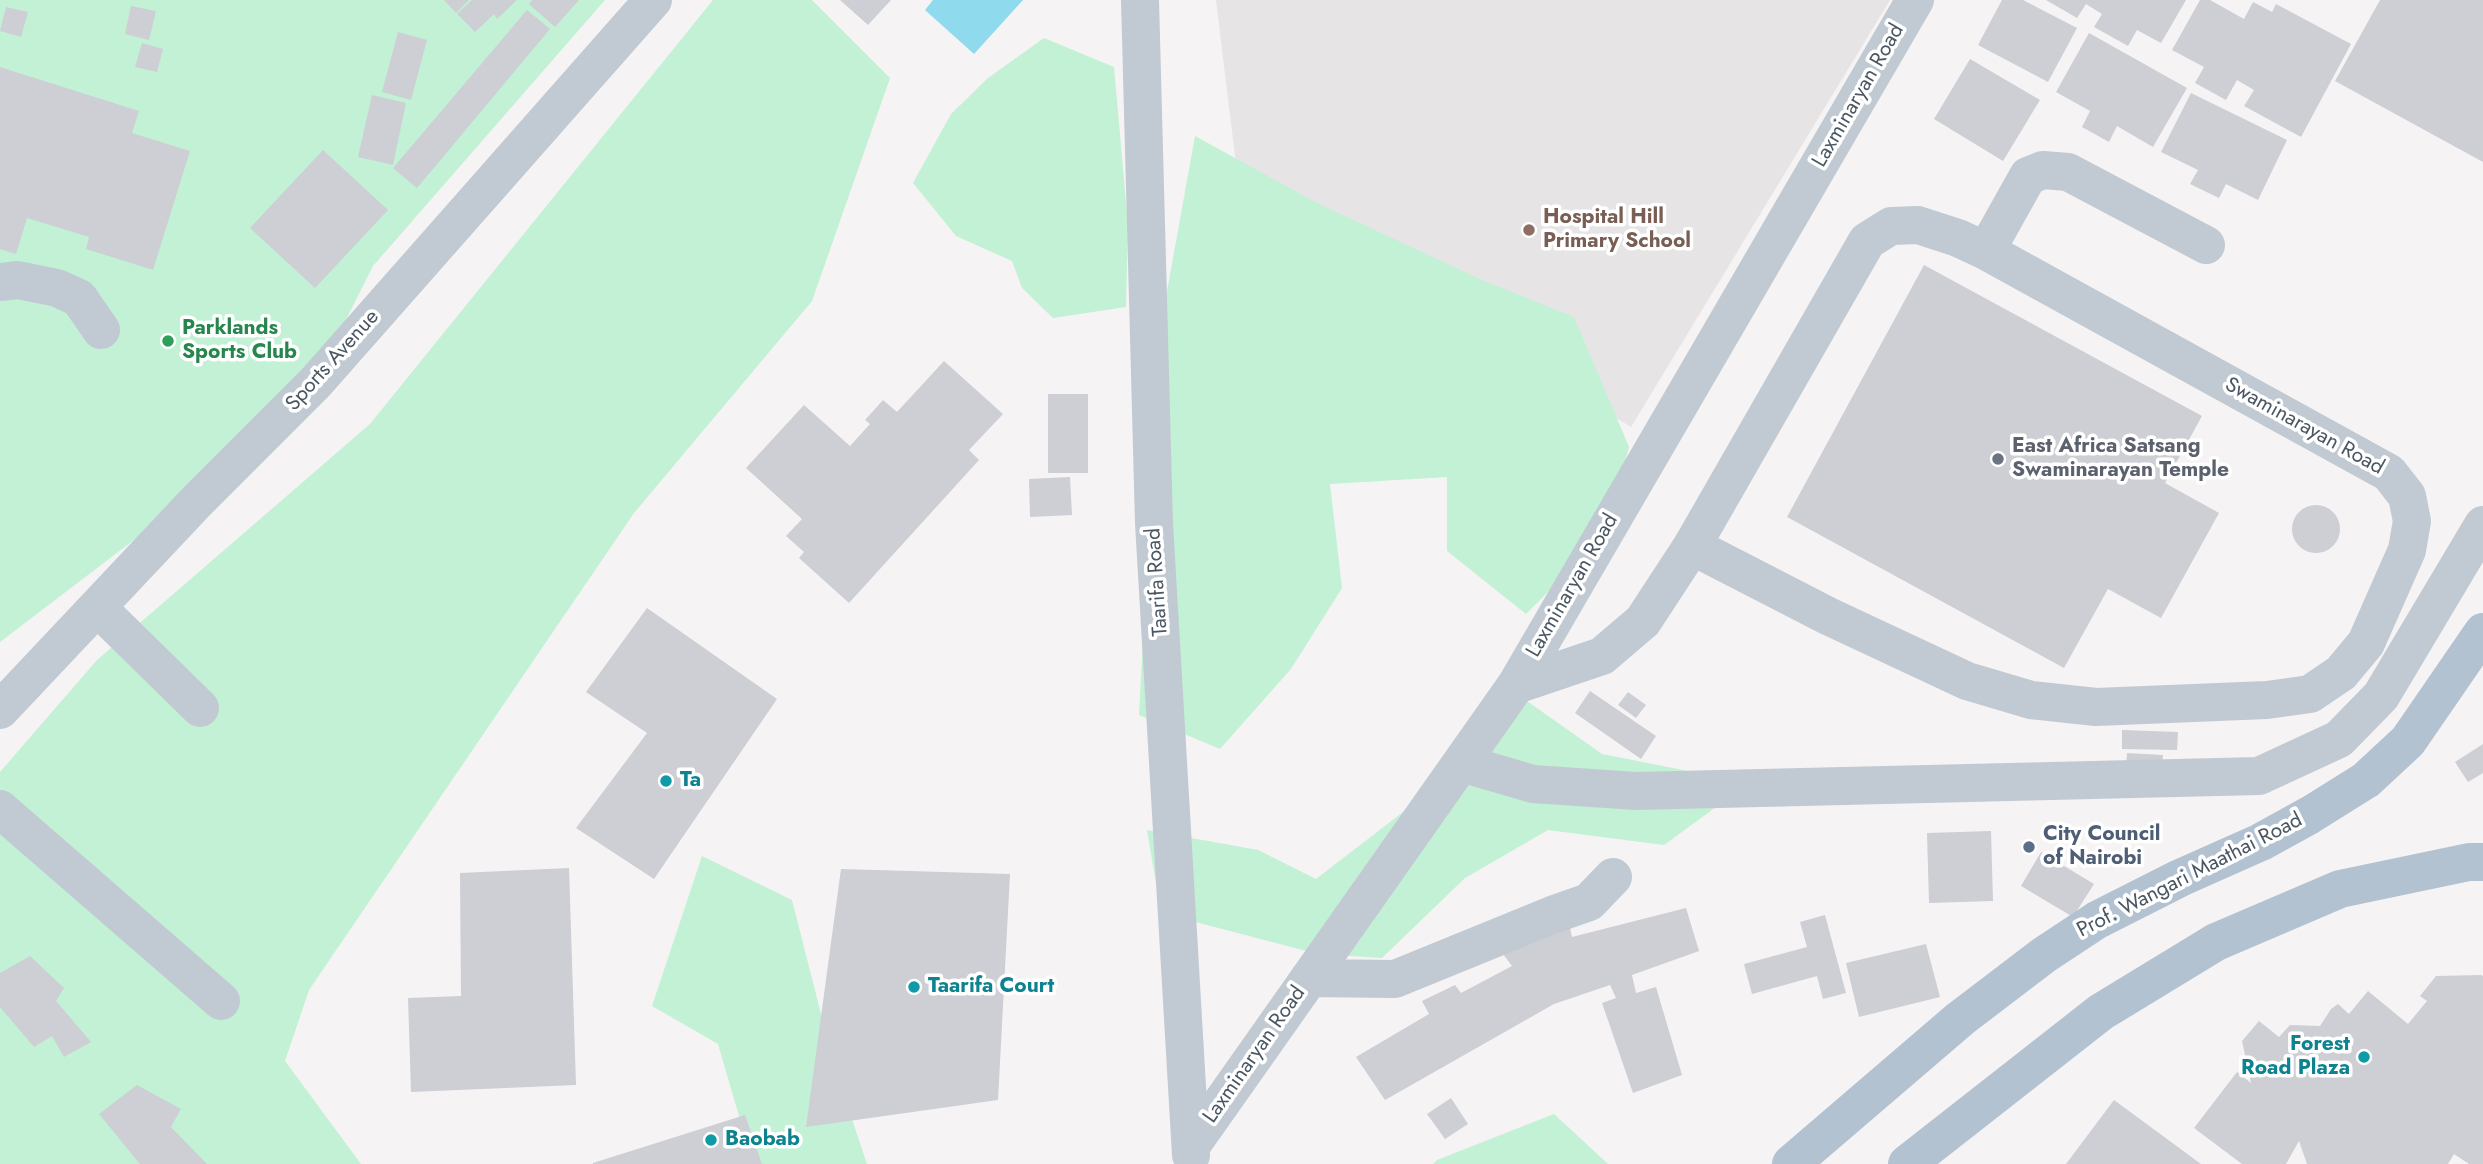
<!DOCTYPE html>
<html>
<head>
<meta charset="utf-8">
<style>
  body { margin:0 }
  canvas { display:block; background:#f5f3f3 }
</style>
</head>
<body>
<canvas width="2483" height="1164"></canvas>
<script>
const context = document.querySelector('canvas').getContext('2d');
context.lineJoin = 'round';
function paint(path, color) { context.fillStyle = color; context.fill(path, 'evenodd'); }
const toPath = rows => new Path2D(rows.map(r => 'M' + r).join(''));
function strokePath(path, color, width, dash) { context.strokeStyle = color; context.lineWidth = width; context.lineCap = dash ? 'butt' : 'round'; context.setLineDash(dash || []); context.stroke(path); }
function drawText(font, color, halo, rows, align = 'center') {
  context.font = font + ' Jost,sans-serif'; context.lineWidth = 7; context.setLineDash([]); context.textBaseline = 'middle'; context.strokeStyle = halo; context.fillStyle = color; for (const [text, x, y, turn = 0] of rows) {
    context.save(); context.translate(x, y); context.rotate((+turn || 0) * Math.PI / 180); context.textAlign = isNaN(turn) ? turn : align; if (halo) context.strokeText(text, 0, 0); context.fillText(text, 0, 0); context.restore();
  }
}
paint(toPath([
  [1216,0,1890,0,1631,427,1239,189]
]), '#e6e4e5');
paint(toPath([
  [0,0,605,0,373,266,298,415,0,642],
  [713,0,812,0,890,78,812,301,634,513,309,990,285,1061,361,1164,0,1164,0,772,97,660,370,424],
  [1044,38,1114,67,1128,225,1126,307,1053,318,1022,288,1012,261,956,236,913,183,951,114,988,78],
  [1195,136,1315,202,1482,280,1574,317,1629,447,1605,535,1526,614,1447,551,1447,477,1330,484,1342,588,1291,669,1220,749,1139,715,1147,563,1139,447],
  [1510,689,1602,754,1749,783,1664,845,1548,830,1465,878,1382,958,1318,954,1161,913,1147,830,1258,850,1316,879,1412,805],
  [702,856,792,900,835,1069,867,1164,753,1164,718,1044,652,1006],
  [1554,1114,1608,1164,1433,1164,1437,1160]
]), '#c3f1d5');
paint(toPath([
  [933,0,1023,0,974,54,925,10]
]), '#90daee');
paint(toPath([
  [444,0,469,0,456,13],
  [472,0,517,0,497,19,494,14,475,32,457,14],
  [532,0,579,0,555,27,529,4],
  [840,0,891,0,868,25],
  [2002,0,2023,0,2077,28,2048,82,1978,45],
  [2046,0,2186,0,2161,43,2137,30,2128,46,2094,27,2102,14,2086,4,2077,18],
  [2200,0,2210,0,2244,19,2253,2,2272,12,2276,4,2351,44,2301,137,2244,106,2254,90,2237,80,2226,100,2195,83,2204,67,2172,50],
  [2380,0,2483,0,2483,162,2335,81],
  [131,6,156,11,149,40,125,34],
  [6,7,28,12,21,37,0,31],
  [527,10,550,29,417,188,393,168],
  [398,32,427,40,411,100,382,92],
  [2089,33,2187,88,2153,147,2117,126,2109,142,2082,127,2090,111,2056,92],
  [142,43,163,49,157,72,135,67],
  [1970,59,2040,100,2003,161,1934,119],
  [0,67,139,111,132,133,190,151,153,270,86,249,89,237,27,218,16,254,0,249],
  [2191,93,2287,140,2258,200,2226,184,2219,198,2190,184,2198,170,2161,152],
  [372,95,406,103,393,165,358,157],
  [323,150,388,210,315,288,250,228],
  [1924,265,2202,416,2165,483,2219,513,2161,618,2108,589,2064,668,1787,517],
  [944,361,1003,414,969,450,979,460,849,603,799,558,804,552,786,536,802,519,746,468,804,405,850,446,870,424,865,420,883,400,897,412],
  [1048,394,1088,394,1088,473,1048,473],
  [1070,477,1072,515,1030,517,1029,479],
  '2292 529a24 24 0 1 1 48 0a24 24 0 1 1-48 0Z',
  [647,608,777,699,654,879,576,828,647,733,586,692],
  [1590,691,1656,736,1641,759,1575,713],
  [1628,692,1646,705,1636,718,1618,705],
  [2122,730,2178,732,2177,750,2122,749],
  [2483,744,2483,773,2468,782,2455,762],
  [2127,753,2163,755,2162,771,2126,769],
  [1991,831,1993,901,1929,903,1927,833],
  [2041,852,2094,884,2073,917,2021,886],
  [569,868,576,1085,411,1092,408,998,461,996,460,873],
  [841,869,1010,874,998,1100,806,1127],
  [1686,908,1699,951,1632,975,1636,993,1656,987,1682,1075,1633,1093,1602,1003,1616,998,1610,985,1554,1004,1385,1100,1356,1057,1429,1014,1422,1001,1455,985,1461,993,1512,966,1503,954,1570,928,1572,937],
  [1825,915,1846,993,1823,999,1817,976,1752,994,1744,964,1807,947,1800,922],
  [1926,944,1940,997,1859,1017,1846,963],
  [30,956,64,988,56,1001,91,1042,64,1057,52,1036,34,1047,0,1007,0,973],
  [2481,975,2483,976,2483,1164,2469,1164,2454,1154,2448,1164,2307,1164,2299,1141,2286,1164,2242,1164,2194,1128,2237,1072,2251,1083,2242,1041,2259,1021,2279,1037,2290,1025,2320,1026,2331,1009,2338,1004,2349,1014,2368,991,2408,1024,2427,1001,2420,996,2436,976],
  [137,1085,181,1109,171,1127,207,1164,140,1164,99,1114],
  [1451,1098,1468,1124,1445,1139,1427,1114],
  [2114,1100,2201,1164,2066,1164],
  [745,1115,762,1164,593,1164,593,1163]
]), '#cdcfd5');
strokePath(toPath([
  [1140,0,1154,523,1191,1155],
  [1986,251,2028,176,2043,170,2068,172,2206,245],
  [0,282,18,280,57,288,79,298,101,330],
  [97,607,200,708],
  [1516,685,1602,656,1643,621,1692,546,1867,241,1891,226,1918,225,1958,238,1986,251,2389,473,2407,496,2412,521,2407,550,2366,643,2341,673,2310,694,2267,700,2096,707,2031,700,1967,681,1828,616,1692,546],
  [0,710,197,501,316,382,653,0],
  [1461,763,1533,784,1636,791,2259,776,2339,739,2381,696,2483,525],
  [0,809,221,1001],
  [1309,978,1395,979,1552,915,1589,902,1613,877],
  [1191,1146,1516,685,1915,0]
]), '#c1cad2', 38);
strokePath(toPath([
  [1791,1164,1960,1019,2044,955,2097,920,2180,878,2261,842,2310,815,2366,780,2408,741,2483,632],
  [1907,1164,2101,1012,2216,942,2340,889,2469,862,2483,862]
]), '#b3c2d1', 38);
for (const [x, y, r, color] of [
  [1529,230,7,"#8d6e63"],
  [168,341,7,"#2e9e5b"],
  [1998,459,7,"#6b7280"],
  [666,781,7,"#0f9aa8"],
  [2029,847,7,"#5c6f8a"],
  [914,987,7,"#0f9aa8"],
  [2364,1057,7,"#0f9aa8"],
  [711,1140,7,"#0f9aa8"]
]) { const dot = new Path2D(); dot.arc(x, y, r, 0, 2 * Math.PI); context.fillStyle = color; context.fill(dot); strokePath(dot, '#fff', 2.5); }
drawText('21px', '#4a5661', '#fff', [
  ["Laxminaryan Road",1859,96,-60],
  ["Sports Avenue",333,361,-48],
  ["Swaminarayan Road",2304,427,29],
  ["Taarifa Road",1158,582,-94],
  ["Laxminaryan Road",1573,586,-60],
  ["Prof. Wangari Maathai Road",2190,876,-27],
  ["Laxminaryan Road",1255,1055,-55]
]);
drawText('bold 21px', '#785e54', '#fff', [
  ["Hospital Hill",1543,218],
  ["Primary School",1543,242]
], 'left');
drawText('bold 21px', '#27864d', '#fff', [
  ["Parklands",182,329],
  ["Sports Club",182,353]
], 'left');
drawText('bold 21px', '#5b616d', '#fff', [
  ["East Africa Satsang",2012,447],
  ["Swaminarayan Temple",2012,471]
], 'left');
drawText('bold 21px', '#0d838f', '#fff', [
  ["Ta",680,781],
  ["Taarifa Court",928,987],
  ["Forest",2350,1045,"right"],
  ["Road Plaza",2350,1069,"right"],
  ["Baobab",725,1140]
], 'left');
drawText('bold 21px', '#4e5e75', '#fff', [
  ["City Council",2043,835],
  ["of Nairobi",2043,859]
], 'left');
</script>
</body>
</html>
